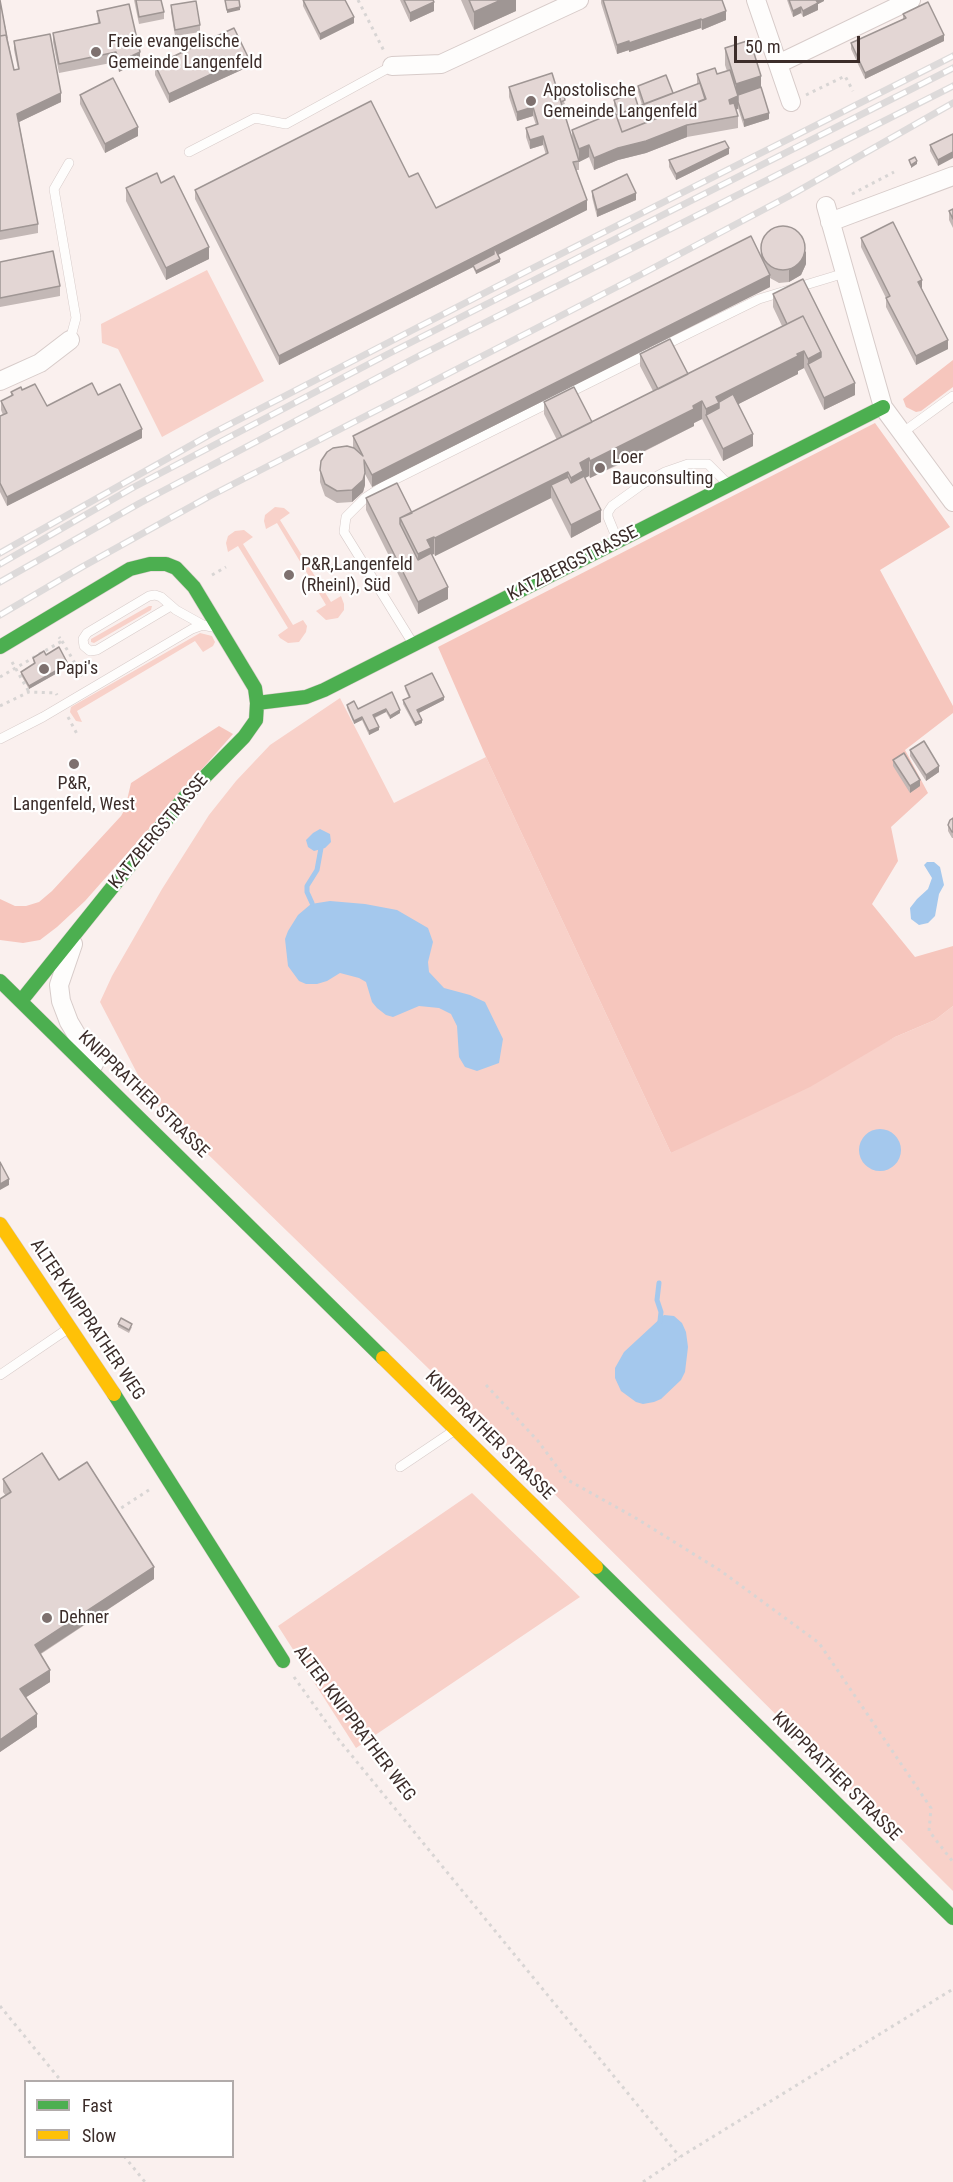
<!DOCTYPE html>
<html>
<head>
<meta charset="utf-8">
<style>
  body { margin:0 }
  #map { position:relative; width:953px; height:2182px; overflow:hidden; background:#faf0ee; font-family:"Roboto Condensed",sans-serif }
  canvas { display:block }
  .legend { position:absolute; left:24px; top:2080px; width:210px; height:78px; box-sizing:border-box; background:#fff; border:2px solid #b1abaa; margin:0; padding:8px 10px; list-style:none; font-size:18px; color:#3c2d2a }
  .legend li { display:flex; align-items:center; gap:12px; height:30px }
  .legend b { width:30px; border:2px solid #b1abaa }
  .scale { position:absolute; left:734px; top:36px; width:126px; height:27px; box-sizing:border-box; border:3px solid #3c2d2a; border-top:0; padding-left:8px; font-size:18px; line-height:21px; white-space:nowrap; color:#3c2d2a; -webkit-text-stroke:4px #fff; paint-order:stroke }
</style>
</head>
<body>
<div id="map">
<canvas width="953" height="2182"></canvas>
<ul class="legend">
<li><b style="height:8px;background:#4caf50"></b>Fast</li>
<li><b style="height:8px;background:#ffc107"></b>Slow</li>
</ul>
<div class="scale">50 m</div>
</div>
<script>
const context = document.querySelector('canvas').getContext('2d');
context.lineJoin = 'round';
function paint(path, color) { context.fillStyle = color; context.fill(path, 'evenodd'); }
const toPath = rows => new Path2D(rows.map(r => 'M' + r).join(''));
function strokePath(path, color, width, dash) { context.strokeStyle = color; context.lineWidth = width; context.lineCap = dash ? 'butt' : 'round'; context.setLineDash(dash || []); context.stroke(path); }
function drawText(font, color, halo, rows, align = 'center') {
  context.font = font + ' "Roboto Condensed",sans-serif'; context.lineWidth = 4.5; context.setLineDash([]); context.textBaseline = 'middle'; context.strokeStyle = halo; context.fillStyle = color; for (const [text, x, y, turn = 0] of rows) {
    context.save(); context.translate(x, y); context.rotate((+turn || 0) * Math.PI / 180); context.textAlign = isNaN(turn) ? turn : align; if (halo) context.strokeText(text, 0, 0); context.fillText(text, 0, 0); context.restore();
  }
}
paint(toPath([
  [207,270,264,381,162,437,118,349,102,343,101,324],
  [275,507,284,508,290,513,280,520,331,602,341,596,344,604,344,610,338,618,326,620,316,611,326,605,277,523,266,529,264,521,265,515],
  [244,530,253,537,243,544,293,625,303,620,307,626,306,632,299,642,288,643,280,638,278,635,288,628,238,546,228,552,226,543,228,536,235,531],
  [149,606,152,606,151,610,94,643,91,642,91,639],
  [200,633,212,636,215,642,213,646,203,652,195,641,77,711,82,722,76,721,70,712,71,707],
  [340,698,394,803,486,757,671,1153,895,1037,935,1020,953,1006,953,1891,429,1369,150,1098,100,1002,112,976,162,889,209,815,236,781,270,745],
  [472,1493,580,1597,356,1748,278,1626]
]), '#f8d1c9');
paint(toPath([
  [953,360,953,387,921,411,916,412,906,407,903,399],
  [875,423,950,527,880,570,953,706,953,713,905,750,928,793,891,827,898,861,872,904,915,957,953,946,953,1006,935,1020,895,1037,810,1087,671,1153,486,757,438,647],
  [219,726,233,734,85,901,57,927,40,940,23,943,0,940,0,899,15,906,26,906,39,902,52,891,121,816,125,809,131,783]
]), '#f6c6bd');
paint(toPath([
  [320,829,330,834,331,842,325,848,314,851,308,847,306,840,313,833],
  [927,862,934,862,940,867,944,885,939,894,935,916,928,923,919,925,911,919,910,908,917,899,928,889,932,878,924,865],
  [330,901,365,904,397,910,428,928,433,942,428,962,429,972,444,988,470,995,485,1002,503,1039,499,1063,477,1071,465,1067,459,1057,457,1026,451,1014,439,1008,419,1006,393,1017,386,1015,377,1008,372,1002,366,982,359,978,340,973,327,981,317,984,306,984,299,981,288,966,285,939,288,931,298,915,311,904],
  '859 1150a21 21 0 1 1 42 0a21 21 0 1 1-42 0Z',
  [664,1315,674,1316,682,1323,686,1332,688,1347,685,1372,681,1380,661,1399,654,1402,643,1404,636,1402,621,1391,615,1378,615,1368,624,1352]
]), '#a4c8ed');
strokePath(toPath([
  [312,903,307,892,307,886,317,870,321,848],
  [659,1283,657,1300,661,1312,660,1321]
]), '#a4c8ed', 5);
const lane = toPath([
  [189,152,255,118,286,124,392,66],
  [69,163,54,189,76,318,70,340],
  [661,347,759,299,845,273],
  [902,433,953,396],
  [617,539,608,517,608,512,612,506,644,483,665,472,688,464,708,464,728,484],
  [171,606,97,650,90,651,84,646,83,639,87,633,149,596,155,595,161,597,176,610,203,625],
  [412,642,344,532,346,517,365,498,388,483,649,353],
  [0,739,43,717,192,629,203,625,212,627],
  [0,1375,69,1328],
  [400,1467,455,1430]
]);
const street = toPath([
  [756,0,791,102],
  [778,64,911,0],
  [392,66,441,64,579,0],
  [826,206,883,407,953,502],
  [830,222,953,176],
  [0,381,40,363,70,340],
  [73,944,59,985,61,1001,69,1022,94,1064]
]);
const fast = toPath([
  [0,647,130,569,150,564,166,564,176,568,194,587,255,688,257,703,256,720,244,737,184,798,21,1001],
  [257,703,306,697,324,690,883,407],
  [0,981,383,1358],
  [114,1394,283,1661],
  [596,1567,953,1918]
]);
const slow = toPath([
  [0,1224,114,1394],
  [383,1358,596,1567]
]);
strokePath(lane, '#d7cbc9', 10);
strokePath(street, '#d7cbc9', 20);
strokePath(fast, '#d7cbc9', 15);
strokePath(slow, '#d7cbc9', 15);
strokePath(toPath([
  [358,0,384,51],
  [806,95,845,76,853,91],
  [852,194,894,172],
  [212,575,226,567],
  [62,641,83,677],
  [12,662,29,692],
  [0,677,62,641,59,637],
  [0,706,29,692,56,693,57,695],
  [68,717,77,734],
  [486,1385,538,1441,566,1479,634,1517,721,1571,819,1643,931,1808,929,1831,953,1862],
  [115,1512,152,1488],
  [294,1677,339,1740,680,2157],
  [0,2006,62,2082],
  [124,2156,145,2182],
  [643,2182,680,2157,953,1989]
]), '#d8d5d4', 3, [3, 4.5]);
strokePath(lane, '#fefdfc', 9);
strokePath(street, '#fefdfc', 18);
strokePath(fast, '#4caf50', 14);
strokePath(slow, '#ffc107', 14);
const rail = toPath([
  [0,553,211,434,529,270,953,56],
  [0,564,134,487,388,354,953,68],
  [0,582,140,503,415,358,953,86],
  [0,615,82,567,210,496,642,274,791,195,953,103]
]);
strokePath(rail, '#dddada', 7);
strokePath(rail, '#fff', 4.5, [14]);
paint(toPath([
  [0,0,14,70,18,69,14,50,14,41,61,102,19,122,38,224,38,233,0,240],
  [134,0,161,0,164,12,164,19,139,24],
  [303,0,354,23,320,40,303,6],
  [400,0,433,0,434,11,410,22],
  [461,0,516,0,516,11,474,30],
  [601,0,722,0,726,20,702,30,701,28,629,52,629,50,617,54,601,3],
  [787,0,824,0,824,1,818,4,818,10,803,17,801,13,793,17],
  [171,5,200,25,200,32,175,36,171,12],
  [97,11,140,61,119,72,116,62,59,73,53,42,53,33,98,23],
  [903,14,944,41,865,79,851,49,851,43,903,19],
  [725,48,761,87,769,119,744,127,738,108,736,110,738,116,738,128,687,137,646,153,618,160,594,170,589,157,579,162,579,170,576,170,587,210,498,255,500,262,476,274,473,267,279,365,195,199,195,190,409,177,436,208,546,155,543,145,530,149,526,137,526,128,536,125,533,116,517,121,509,97,509,87,557,88,565,104,562,105,572,139,572,130,617,114,614,107,614,100,638,106,642,105,638,92,638,86,673,93,697,84,697,74,717,74,727,71,725,65],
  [155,65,248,67,169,103,155,75],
  [80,95,138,136,105,153,80,104],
  [953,134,938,166,930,151,930,145],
  [729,154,676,180,669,167,669,160],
  [161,183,209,259,166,280,126,201,126,188],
  [592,191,636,200,597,217,592,197],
  [953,209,953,228,949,220,949,211],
  [861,238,922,289,948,349,916,365,886,307,886,298,861,247],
  [761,245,806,264,801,275,789,282,779,283,770,278,770,287,372,487,365,474,365,485,363,492,352,502,337,503,325,496,320,482,320,470,353,448,353,436,761,256],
  [0,262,60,286,60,296,0,307],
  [773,294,855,395,824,410,804,368,798,371,798,374,738,404,753,446,723,461,702,419,694,423,694,426,616,466,590,478,589,476,585,478,601,522,571,538,551,498,435,556,434,554,432,555,448,599,418,614,366,510,366,498,412,513,557,440,544,414,544,402,592,422,653,391,640,366,640,354,688,374,782,326,773,307],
  [22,390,47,406,98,395,142,438,7,506,0,492,0,416,3,415,1,410,1,401,11,396,11,392],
  [46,655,68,667,29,689,21,675,21,672,34,664,33,658],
  [405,686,444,700,418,713,422,723,415,726,403,704,403,700,409,698,405,689],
  [392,692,400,713,390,719,386,712,375,718,379,730,369,735,362,720,354,724,347,708,347,705,358,709],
  [910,750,939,772,926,781,910,756],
  [893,760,920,786,910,793,893,766],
  [953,818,953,838,952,838,948,831,948,825],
  [118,1324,132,1327,129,1333,118,1327],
  [3,1479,59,1480,154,1579,41,1654,50,1682,25,1698,37,1727,0,1752,0,1499,6,1496,3,1492]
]), '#c3b8b6');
paint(toPath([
  [501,0,516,0,516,11,474,30,474,12],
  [816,0,824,0,824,1,818,4,818,10,803,17,803,11],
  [434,2,434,11,410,22,410,13],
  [240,7,240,10,227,13,227,10],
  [801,7,801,13,793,17,793,11],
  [726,11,726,20,702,30,702,20],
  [354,17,354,23,320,40,320,34],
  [701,19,701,28,629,52,629,43],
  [944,35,944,41,865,79,865,73],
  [629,41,629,50,617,54,617,45],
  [140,52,140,61,119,72,119,62],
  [248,57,248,67,169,103,169,94],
  [761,76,761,94,738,101,738,109,729,112,729,100,736,95,736,84],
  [61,93,61,102,17,123,17,114],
  [533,107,533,116,517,121,517,112],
  [769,113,769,119,744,127,744,120],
  [687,125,687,137,646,153,618,160,594,170,594,158,618,148],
  [138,127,138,136,105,153,105,144],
  [543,136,543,145,530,149,530,140],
  [589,145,589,157,579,162,579,149],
  [729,148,729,154,676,180,676,174],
  [953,152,953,158,938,166,938,160],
  [917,161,917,164,911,168,911,165],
  [636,193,636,200,597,217,597,210],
  [587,200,587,210,474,267,473,265,473,267,279,365,279,356],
  [209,247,209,259,166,280,166,268],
  [806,251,806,264,801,275,789,282,789,270],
  [500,259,500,262,476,274,476,271],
  [770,275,770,287,372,487,372,475],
  [922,280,922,289,918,282],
  [948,340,948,349,916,365,916,356],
  [804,351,804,368,798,371,798,374,719,414,706,416,706,409,716,397],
  [821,352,821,369,808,365,808,359],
  [855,383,855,395,824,410,824,398],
  [702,401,702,419,694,423,694,426,590,478,590,461],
  [142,429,142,438,7,506,7,497],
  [753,434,753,446,723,461,723,449],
  [589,458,589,476,583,479,571,495,571,478,580,463],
  [568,472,568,489,551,485,551,498,435,556,435,538],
  [365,473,365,485,363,492,352,502,352,490],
  [601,510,601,522,571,538,571,525],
  [434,537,434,554,431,555,418,572,418,554,427,540],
  [448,587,448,599,418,614,418,602],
  [68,664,68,667,29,689,29,686],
  [444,697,444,700,417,714,417,710],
  [386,709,386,712,373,718,373,715],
  [400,710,400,713,390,719,390,716],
  [362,717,362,720,354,724,354,721],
  [422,720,422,723,415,726,415,723],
  [379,727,379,730,369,735,369,731],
  [939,766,939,772,926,781,926,775],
  [920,780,920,786,910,793,910,786],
  [9,1179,9,1185,0,1190,0,1184],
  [154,1567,154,1579,35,1657,35,1645],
  [50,1670,50,1682,20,1701,20,1689],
  [37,1714,37,1727,0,1752,0,1740]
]), '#9f9694');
const building = toPath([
  [0,0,7,38,6,35,0,36,0,0],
  [136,0,161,0,164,12,139,17,136,0],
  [225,0,239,0,240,7,227,10,225,0],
  [303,0,345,0,354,17,320,34,303,0],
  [404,0,433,0,434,2,410,13,404,0],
  [469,0,501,0,474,12,469,0],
  [603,0,722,0,726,11,702,20,701,19,629,43,629,41,617,45,603,0],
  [789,0,816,0,818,3,803,11,801,7,793,11,789,0],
  [196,1,200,25,175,30,171,5,196,1],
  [928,2,944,35,865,73,851,43,906,18,903,14,928,2],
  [129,4,140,52,119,62,116,52,59,64,53,33,100,23,97,11,129,4],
  [234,28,248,57,169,94,155,65,234,28],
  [50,34,61,93,17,114,38,224,0,231,0,36,6,35,14,70,19,69,14,41,50,34],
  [750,40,761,76,736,84,725,48,750,40],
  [715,68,717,74,730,70,738,96,729,100,730,104,734,103,738,116,687,125,646,141,618,148,594,158,589,145,579,149,572,130,615,112,622,132,706,99,697,74,715,68],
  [552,73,579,161,573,162,587,200,279,356,195,190,371,101,409,177,418,173,436,208,548,153,543,136,530,140,526,128,538,124,533,107,517,112,509,87,552,73],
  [666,75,673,93,644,104,638,86,666,75],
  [113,78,138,127,105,144,80,95,113,78],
  [700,83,705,99,622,132,616,115,700,83],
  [561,87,565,100,561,102,557,88,561,87],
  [761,87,769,113,744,120,738,102,738,95,761,87],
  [634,93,638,106,619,114,614,100,634,93],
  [953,134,953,152,938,160,930,145,953,134],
  [725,141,729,148,676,174,669,160,725,141],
  [915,157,917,161,911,165,909,160,915,157],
  [157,173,161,183,174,176,209,247,166,268,126,188,157,173],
  [627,174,636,193,597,210,592,191,627,174],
  [953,209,953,219,949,211,953,209],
  [893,222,922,280,918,282,948,340,916,356,886,298,890,296,861,238,893,222],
  '761 248a22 22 0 1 1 44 0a22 22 0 1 1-44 0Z',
  [751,236,770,275,372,475,364,460,365,473,363,480,352,490,337,491,325,484,320,470,321,461,327,452,333,448,347,446,354,448,363,456,353,436,751,236],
  [494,247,500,259,476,271,473,265,494,254,494,247],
  [53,251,60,286,0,298,0,262,53,251],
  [803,279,855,383,824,398,808,364,821,357,821,352,803,316,787,324,773,294,803,279],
  [803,316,821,352,808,359,804,351,797,354,798,356,716,397,719,403,706,409,702,401,693,406,694,409,590,461,589,458,580,463,583,471,571,478,568,472,435,538,434,537,427,540,431,548,418,554,400,518,803,316],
  [670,339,688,374,658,389,640,354,670,339],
  [92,383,98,395,120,384,142,429,7,497,0,483,0,416,7,413,1,401,13,395,11,392,21,387,22,390,35,384,47,406,92,383],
  [574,387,592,422,562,437,544,402,574,387],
  [733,394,753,434,723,449,706,415,719,408,719,402,733,394],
  [584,476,601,510,571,525,551,485,568,477,571,483,584,476],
  [397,483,412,513,400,518,400,524,418,560,431,553,448,587,418,602,366,498,397,483],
  [59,647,68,664,29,686,21,672,35,663,33,658,44,651,46,655,59,647],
  [432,673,444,697,417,710,422,720,415,723,403,700,410,697,405,686,432,673],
  [392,692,400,710,390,716,386,709,373,715,379,727,369,731,362,717,354,721,347,705,354,701,358,709,392,692],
  [924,741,939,766,926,775,910,750,924,741],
  [904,753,920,780,910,786,893,760,904,753],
  [953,818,953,832,952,832,948,825,950,820,953,818],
  [0,1162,9,1179,0,1184,0,1162],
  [121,1318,132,1324,129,1330,118,1324,121,1318],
  [42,1453,59,1480,87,1462,154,1567,35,1645,50,1670,20,1689,37,1714,0,1740,0,1499,11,1492,3,1479,42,1453]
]);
paint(building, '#e3d6d4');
strokePath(building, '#9f9694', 1.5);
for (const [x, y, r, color] of [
  [96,52,6,"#7e716f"],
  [531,101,6,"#7e716f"],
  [600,468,6,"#7e716f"],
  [289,575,6,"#7e716f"],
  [44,669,6,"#7e716f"],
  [74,764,6,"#7e716f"],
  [47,1618,6,"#7e716f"]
]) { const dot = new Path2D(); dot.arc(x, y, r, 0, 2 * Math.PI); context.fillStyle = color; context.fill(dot); strokePath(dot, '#fff', 2); }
drawText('18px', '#3c2d2a', '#fff', [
  ["Freie evangelische",108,42],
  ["Gemeinde Langenfeld",108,63],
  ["Apostolische",543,91],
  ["Gemeinde Langenfeld",543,112],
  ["Loer",612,458],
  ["Bauconsulting",612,479],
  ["P&R,Langenfeld",301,565],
  ["(Rheinl), Süd",301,586],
  ["Papi's",56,669],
  ["P&R,",74,784,"center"],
  ["Langenfeld, West",74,805,"center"],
  ["Dehner",59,1618]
], 'left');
drawText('18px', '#3c2d2a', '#fff', [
  ["KATZBERGSTRASSE",573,564,-27],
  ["KATZBERGSTRASSE",159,832,-50],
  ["KNIPPRATHER STRASSE",143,1095,44],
  ["ALTER KNIPPRATHER WEG",87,1320,56],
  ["KNIPPRATHER STRASSE",489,1436,45],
  ["ALTER KNIPPRATHER WEG",354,1724,53],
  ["KNIPPRATHER STRASSE",836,1777,45]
]);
</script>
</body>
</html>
